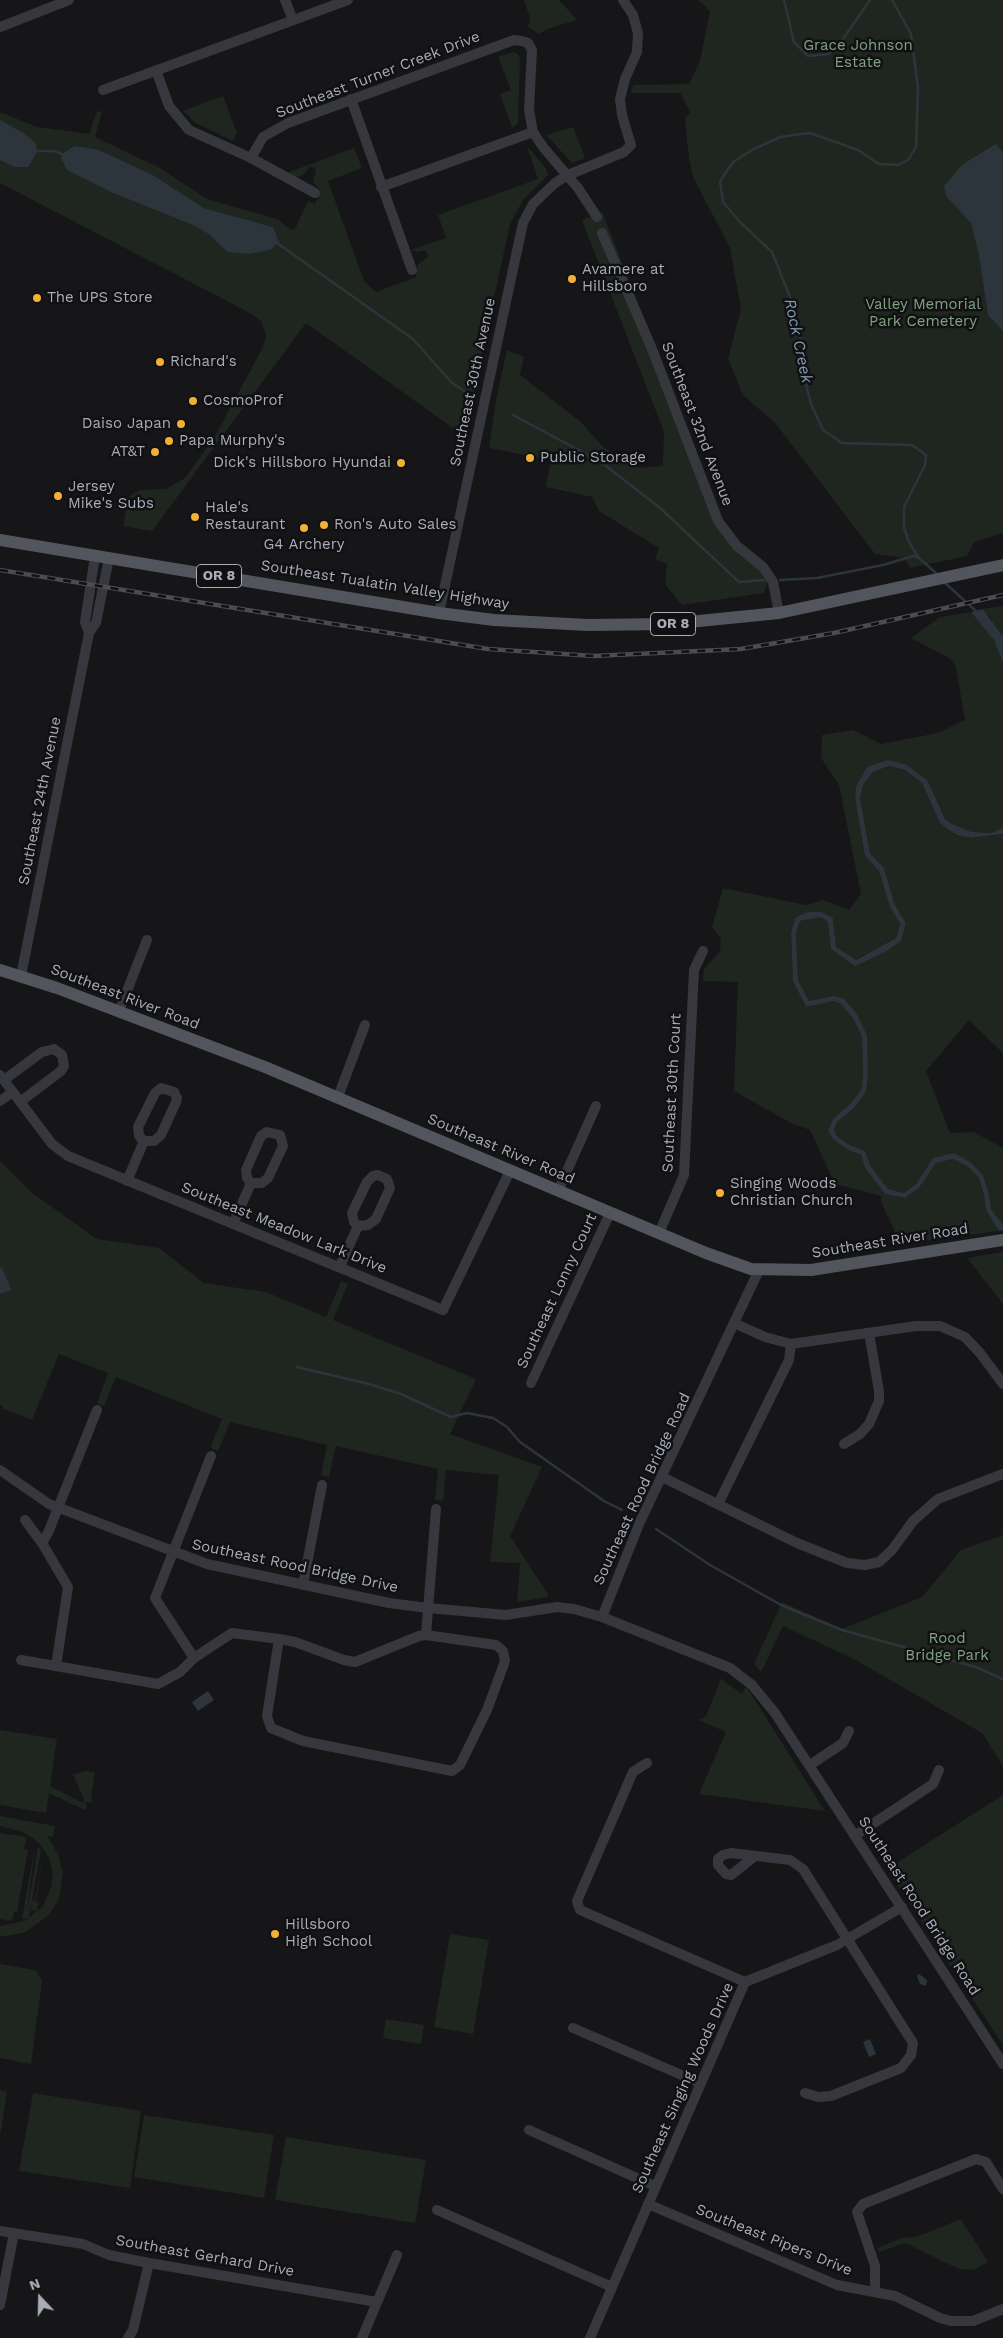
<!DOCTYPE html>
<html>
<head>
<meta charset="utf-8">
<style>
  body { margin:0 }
  #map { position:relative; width:1003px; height:2338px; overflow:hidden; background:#161618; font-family:"Work Sans",sans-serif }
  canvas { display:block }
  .north { position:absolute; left:15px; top:2273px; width:50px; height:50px; -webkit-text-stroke:4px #111113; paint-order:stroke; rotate:339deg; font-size:14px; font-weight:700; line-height:20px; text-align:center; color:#a8adb8 }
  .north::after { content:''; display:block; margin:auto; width:18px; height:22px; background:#a8adb8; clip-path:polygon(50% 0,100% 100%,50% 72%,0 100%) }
</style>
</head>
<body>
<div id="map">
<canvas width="1003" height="2338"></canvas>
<div class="north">N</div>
</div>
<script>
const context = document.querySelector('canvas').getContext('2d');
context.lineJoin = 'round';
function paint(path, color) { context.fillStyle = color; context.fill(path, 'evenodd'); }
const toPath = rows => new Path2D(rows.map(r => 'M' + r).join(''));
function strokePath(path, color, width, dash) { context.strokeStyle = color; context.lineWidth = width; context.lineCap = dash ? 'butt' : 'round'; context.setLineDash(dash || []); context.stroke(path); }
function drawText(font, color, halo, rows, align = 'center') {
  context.font = font + ' "Work Sans",sans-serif'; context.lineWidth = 5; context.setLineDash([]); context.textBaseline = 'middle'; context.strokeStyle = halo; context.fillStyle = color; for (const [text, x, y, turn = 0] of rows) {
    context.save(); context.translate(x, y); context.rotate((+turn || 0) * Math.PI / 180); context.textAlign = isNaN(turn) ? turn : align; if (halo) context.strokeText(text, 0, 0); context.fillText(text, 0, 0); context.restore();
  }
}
paint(toPath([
  [524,0,559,0,577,20,547,29,539,34,528,27,530,18],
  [698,0,1003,0,1003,533,974,542,967,556,910,568,904,558,875,554,776,424,743,395,728,359,741,309,730,248,693,177,689,158,685,119,690,112,680,93,631,93,633,85,689,84,700,61,710,11],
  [513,52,518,54,520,58,518,123,512,128,500,94,511,90,498,57],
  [223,96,237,133,233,141,196,123,183,111],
  [97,111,102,112,95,137,160,168,207,199,277,219,291,230,295,229,308,201,315,204,321,191,313,182,316,169,310,166,305,173,298,177,284,174,354,148,362,168,328,181,364,281,376,292,416,277,418,264,428,257,426,250,418,252,411,250,446,238,438,215,538,179,527,147,529,148,547,170,548,175,523,200,510,224,464,436,306,323,152,531,123,526,129,496,140,490,166,489,185,478,214,438,263,347,266,335,261,321,250,313,0,183,0,112,37,127,89,134],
  [99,150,153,175,204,208,273,227,227,252,210,235,195,226,113,193,67,170,61,159],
  [573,127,585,158,572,163,546,135],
  [602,212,731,539,770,574,764,593,682,605,665,584,667,564,655,559,659,548,599,511,592,497,546,487,551,460,489,448,496,400,507,350,524,357,520,375,581,422,603,447,638,468,663,466,664,432,582,220],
  [1003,606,1003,1053,969,1020,926,1071,950,1133,974,1132,1003,1148,1003,1225,991,1209,989,1194,983,1175,954,1153,933,1158,916,1184,904,1193,888,1189,870,1165,865,1151,851,1145,837,1136,834,1130,837,1122,854,1108,866,1092,867,1035,857,1014,834,996,809,1001,798,980,796,933,800,921,821,917,828,921,831,949,855,965,901,941,906,923,895,905,884,868,870,853,860,798,864,783,873,772,889,766,905,770,915,778,922,783,940,823,957,835,971,838,991,836,1003,834,1001,829,991,833,972,832,952,824,945,819,928,781,907,765,867,767,856,786,855,798,865,856,879,871,890,907,900,924,896,938,855,960,836,947,833,918,822,912,796,917,791,932,793,981,806,1007,834,1001,841,1004,852,1017,862,1036,863,1075,861,1090,850,1104,833,1119,828,1130,848,1150,861,1155,865,1168,885,1194,905,1198,919,1188,936,1163,953,1159,967,1166,979,1178,984,1195,986,1210,999,1231,901,1244,881,1202,881,1196,835,1184,810,1130,791,1123,734,1091,738,982,703,981,704,969,720,951,721,939,712,927,723,888,806,905,823,900,849,910,861,894,839,785,821,758,822,735,853,730,881,744,938,733,965,720,956,668,951,659,911,638,940,617,971,612,991,635,992,620,983,609],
  [0,1161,31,1192,97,1239,159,1248,204,1283,266,1292,326,1317,341,1281,348,1284,333,1320,476,1379,450,1434,542,1467,510,1536,548,1594,548,1597,517,1602,520,1563,490,1562,499,1475,446,1470,443,1501,435,1500,438,1469,336,1446,329,1477,321,1475,327,1445,230,1422,218,1451,210,1448,222,1419,116,1377,104,1406,97,1403,108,1373,59,1354,32,1420,4,1409,0,1404],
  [1003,1252,1003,1304,967,1258],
  [1003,1535,1003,1766,982,1733,854,1659,783,1626,761,1672,754,1664,782,1602,842,1629,922,1597,961,1550],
  [721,1679,742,1694,746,1686,825,1811,699,1794,726,1732,699,1720,706,1716],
  [0,1730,57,1739,50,1786,83,1803,84,1799,73,1775,85,1771,95,1772,91,1798,92,1802,84,1803,87,1805,85,1810,49,1793,46,1813,0,1805],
  [1003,1795,1003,2045,887,1869],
  [0,1816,55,1826,53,1837,47,1836,58,1854,63,1873,59,1899,49,1915,26,1932,6,1936,0,1936,0,1926,25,1921,43,1906,51,1888,53,1874,49,1858,38,1842,23,1832,0,1826],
  [0,1833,26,1837,24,1849,28,1850,17,1912,14,1912,12,1921,0,1919],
  [35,1847,27,1912,38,1848,41,1849,40,1856,29,1917,26,1919,22,1918],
  [43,1852,36,1902,39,1903,37,1911,31,1910,32,1901,35,1901],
  [450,1934,489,1940,473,2034,434,2027],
  [0,1964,35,1970,42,1980,31,2064,0,2058],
  [386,2019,424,2025,421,2044,383,2038],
  [0,2090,7,2092,0,2137],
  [33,2093,141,2111,130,2188,19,2171],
  [144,2115,274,2135,264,2198,134,2177],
  [286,2137,426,2160,415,2223,275,2200],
  [961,2219,988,2262,973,2270,959,2269,905,2243,879,2252,878,2248,902,2238,916,2237]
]), '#1e261f');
paint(toPath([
  [0,120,25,134,36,144,37,152,28,167,15,167,0,160],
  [996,144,1003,153,1003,331,988,315,979,255,971,223,947,197,944,186,963,164],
  [75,146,99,150,153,175,204,208,273,227,279,242,270,250,249,254,227,252,210,235,195,226,113,193,67,170,61,159,63,153],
  [983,609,1003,637,1003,663,994,640,971,612],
  [888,760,907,765,928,781,945,819,952,824,972,832,991,833,1003,828,1003,834,971,838,957,835,948,829,940,823,922,783,905,770,889,766,873,772,864,783,860,798,870,853,884,868,895,905,906,923,901,941,885,952,855,966,831,949,828,922,821,917,800,921,796,933,798,980,809,1001,834,996,844,999,857,1014,867,1035,868,1076,866,1092,854,1108,837,1122,834,1130,837,1136,850,1145,865,1151,870,1165,888,1189,904,1193,916,1184,933,1158,954,1153,970,1162,983,1175,989,1194,991,1209,1003,1225,1003,1230,999,1231,986,1210,984,1195,979,1178,967,1166,953,1159,936,1163,919,1188,905,1198,885,1194,865,1168,861,1155,848,1150,833,1139,828,1130,833,1119,850,1104,861,1090,863,1075,862,1036,852,1017,841,1004,834,1001,806,1007,793,981,791,932,796,917,809,912,822,912,833,918,836,947,856,960,896,938,900,924,890,907,879,871,865,856,855,798,856,786,867,767],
  [2,1267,11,1290,0,1294,0,1268],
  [208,1691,214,1700,198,1711,192,1702],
  [919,1974,927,1980,926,1986,920,1984,917,1976],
  [870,2039,876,2054,869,2057,863,2042]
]), '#2c353c');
strokePath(toPath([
  [784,0,794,42,808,56,829,54,843,39,870,0],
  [892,0,911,34,918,88,916,147,908,160,898,165,879,164,858,150,810,133,780,137,752,150,733,162,720,181,723,202,740,222,772,252,792,302,801,341,804,376,811,404,823,430,842,443,912,445,926,455,925,465,904,507,904,528,909,542,918,557,937,574],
  [34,151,54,151,64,155],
  [277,243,413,339,451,382,464,391],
  [513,415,601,462,660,508,739,582,764,580],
  [780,580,817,578,883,565,913,556,918,557],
  [944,582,977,612],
  [297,1367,369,1384,401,1394,451,1417,467,1413,493,1418,507,1427,520,1442,604,1501,622,1510],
  [656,1529,710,1565,781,1605,842,1630,976,1667,1003,1679]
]), '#2c353c', 2.5);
strokePath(toPath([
  [285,0,293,20],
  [0,27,69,0],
  [156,70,169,106,189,130,251,158,315,193],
  [103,90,348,0],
  [351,99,412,270],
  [251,158,263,137,288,123,514,40,522,41,528,43,532,50,529,110,533,132,543,147,578,188,597,217],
  [381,187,533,132],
  [602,233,652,349,718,521,737,546,763,567,773,582,779,613],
  [439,613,523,223,533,204,555,183,568,175,624,152,631,145,622,115,620,99,625,79,637,52,638,33,633,15,623,0],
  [89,633,85,622,95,556],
  [21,976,89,633,96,623,109,558],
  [119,1011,147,940],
  [0,1075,52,1144,68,1156,443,1310,510,1171],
  [4,1080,42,1052,54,1049,62,1055,64,1066,61,1071,20,1102],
  [338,1097,365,1025],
  [0,1101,13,1092],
  [127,1181,144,1141,154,1141,161,1135,176,1102,177,1098,174,1092,161,1088,155,1093,138,1127,139,1136,144,1141],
  [558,1191,596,1106],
  [233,1224,251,1183,262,1183,268,1178,283,1146,280,1135,267,1132,261,1136,246,1170,247,1178,251,1183],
  [659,1233,684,1175,694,970,703,951],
  [340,1266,358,1226,368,1225,376,1219,390,1188,387,1179,378,1175,373,1176,367,1182,352,1213,354,1222,358,1226],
  [734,1323,765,1337,791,1344,916,1326,940,1326,965,1337,980,1353,1003,1384],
  [531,1383,610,1213],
  [97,1410,48,1533,42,1543,68,1587,56,1666,158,1684,180,1672,194,1658,232,1633,279,1639,295,1642,344,1660,355,1662,419,1636,426,1635,496,1645,503,1651,505,1661,487,1710,460,1765,452,1771,303,1741,271,1728,267,1716,279,1639],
  [844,1444,860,1434,869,1424,879,1401,879,1391,869,1333],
  [0,1470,49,1504,207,1564,389,1603,428,1608,506,1615,557,1607,574,1609,602,1617,730,1668,752,1685,775,1713,1003,2064],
  [662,1477,797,1543,847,1563,865,1565,879,1562,892,1550,913,1521,938,1499,1003,1474],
  [718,1504,789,1360,791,1344],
  [25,1520,42,1543],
  [303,1585,322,1485],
  [602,1617,640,1522,759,1270],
  [426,1635,436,1509],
  [194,1658,155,1598,211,1456],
  [21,1660,56,1666],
  [647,1763,633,1772,577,1901,580,1910,745,1982],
  [810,1765,843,1743,849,1731],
  [856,1835,933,1784,939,1770],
  [755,1856,731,1875,726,1874,718,1865,718,1859,723,1855,731,1853,790,1860,803,1869,913,2043,911,2055,901,2068,831,2096,818,2097,805,2093],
  [573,2028,700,2083],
  [529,2130,655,2186],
  [648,2204,837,2285,895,2296,940,2318,951,2321,973,2321,1003,2309],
  [437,2210,612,2287],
  [0,2231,83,2244,109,2255,149,2263,377,2302],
  [875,2291,875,2266,857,2212,863,2204,976,2159,986,2162,1003,2189],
  [0,2305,14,2233],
  [128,2338,133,2330,149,2263],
  [362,2338,397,2255],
  [590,2338,745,1982,837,1945,902,1907]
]), '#37383d', 10);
strokePath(toPath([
  [0,540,439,613,494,620,588,625,669,624,779,613,1003,565],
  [0,970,57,988,265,1067,706,1253,751,1269,811,1270,1003,1240]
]), '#53555c', 12);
const rail = toPath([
  [0,570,488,649,594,656,741,649,834,633,1003,595]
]);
strokePath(rail, '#4a4c52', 4.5);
strokePath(rail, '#111113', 2.5, [8]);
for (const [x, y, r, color] of [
  [572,279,5,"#f2b134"],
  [37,298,5,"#f2b134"],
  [160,362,5,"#f2b134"],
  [193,401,5,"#f2b134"],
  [181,424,5,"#f2b134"],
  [169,441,5,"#f2b134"],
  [155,452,5,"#f2b134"],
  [530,458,5,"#f2b134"],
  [401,463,5,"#f2b134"],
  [58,496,5,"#f2b134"],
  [195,517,5,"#f2b134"],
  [324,525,5,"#f2b134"],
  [304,528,5,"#f2b134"],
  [720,1193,5,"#f2b134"],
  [275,1934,5,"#f2b134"]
]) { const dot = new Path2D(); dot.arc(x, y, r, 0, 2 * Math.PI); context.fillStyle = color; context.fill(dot); strokePath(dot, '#111113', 2); }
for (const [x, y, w] of [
  [219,576,45],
  [673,624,45]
]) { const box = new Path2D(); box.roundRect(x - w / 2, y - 11.5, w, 23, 4); context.fillStyle = '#111113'; context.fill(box); strokePath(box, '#a8adb8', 1); }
drawText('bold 14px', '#a8adb8', null, [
  ["OR 8",219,576],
  ["OR 8",673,624]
]);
drawText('15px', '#7fa381', '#111113', [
  ["Grace Johnson",858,46],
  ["Estate",858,63],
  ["Valley Memorial",923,305],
  ["Park Cemetery",923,322],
  ["Rood",947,1639],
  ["Bridge Park",947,1656]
]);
drawText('15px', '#a8adb8', '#111113', [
  ["Southeast Turner Creek Drive",378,75,-21],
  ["Southeast 30th Avenue",473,382,-78],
  ["Southeast 32nd Avenue",697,424,69],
  ["Southeast Tualatin Valley Highway",385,585,9],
  ["Southeast 24th Avenue",40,801,-79],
  ["Southeast River Road",125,997,21],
  ["Southeast 30th Court",672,1093,-87],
  ["Southeast River Road",501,1149,23],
  ["Southeast Meadow Lark Drive",284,1228,22],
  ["Southeast River Road",890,1241,-9],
  ["Southeast Lonny Court",557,1291,-65],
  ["Southeast Rood Bridge Road",642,1489,-65],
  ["Southeast Rood Bridge Drive",295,1566,12],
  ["Southeast Rood Bridge Road",919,1906,57],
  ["Southeast Singing Woods Drive",683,2088,-66],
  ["Southeast Pipers Drive",774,2240,22],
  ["Southeast Gerhard Drive",205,2256,10]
]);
drawText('15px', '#a8adb8', '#111113', [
  ["Avamere at",582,270],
  ["Hillsboro",582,287],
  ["The UPS Store",47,298],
  ["Richard's",170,362],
  ["CosmoProf",203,401],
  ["Daiso Japan",171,424,"right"],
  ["Papa Murphy's",179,441],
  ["AT&T",145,452,"right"],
  ["Public Storage",540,458],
  ["Dick's Hillsboro Hyundai",391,463,"right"],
  ["Jersey",68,487],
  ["Mike's Subs",68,504],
  ["Hale's",205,508],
  ["Restaurant",205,525],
  ["Ron's Auto Sales",334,525],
  ["G4 Archery",304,545,"center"],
  ["Singing Woods",730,1184],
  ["Christian Church",730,1201],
  ["Hillsboro",285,1925],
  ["High School",285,1942]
], 'left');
drawText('italic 16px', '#7f9bb3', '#111113', [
  ["Rock Creek",798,341,78]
]);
</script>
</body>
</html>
